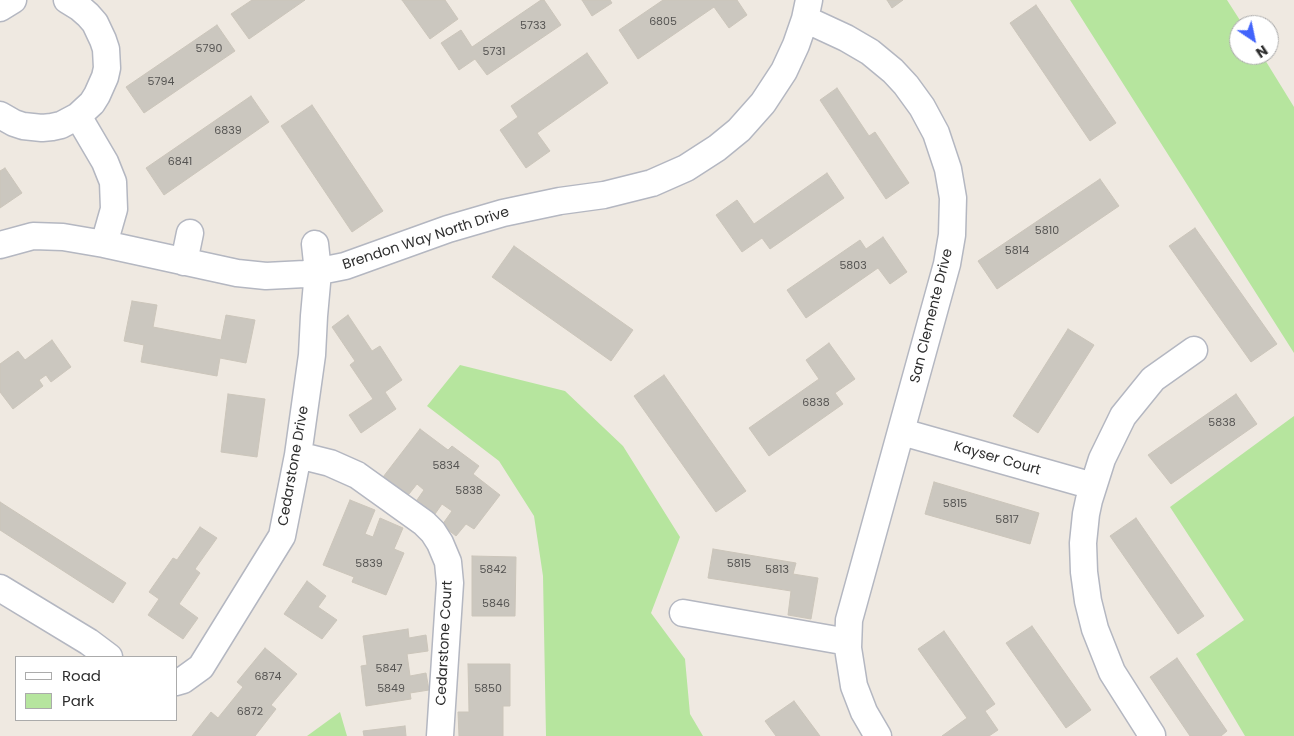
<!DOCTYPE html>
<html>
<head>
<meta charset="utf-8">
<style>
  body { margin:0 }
  #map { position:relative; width:1294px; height:736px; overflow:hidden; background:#efe9e1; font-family:Poppins,sans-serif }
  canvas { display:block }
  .legend { position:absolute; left:15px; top:656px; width:162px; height:65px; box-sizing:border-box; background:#fff; border:1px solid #ababab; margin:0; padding:6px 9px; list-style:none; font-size:15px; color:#2e2e2e }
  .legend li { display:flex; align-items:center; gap:10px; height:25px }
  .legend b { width:25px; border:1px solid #ababab }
  .north { position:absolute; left:1229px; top:15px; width:50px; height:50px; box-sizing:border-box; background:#fff; border:1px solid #ababab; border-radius:50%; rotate:146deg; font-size:14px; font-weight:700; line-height:20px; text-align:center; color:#2e2e2e }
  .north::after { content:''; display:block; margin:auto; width:18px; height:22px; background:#4264fb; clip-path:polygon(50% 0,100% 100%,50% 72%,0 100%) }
</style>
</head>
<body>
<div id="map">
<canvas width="1294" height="736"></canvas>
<ul class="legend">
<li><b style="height:6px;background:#fff"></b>Road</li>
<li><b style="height:14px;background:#b6e59e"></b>Park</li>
</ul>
<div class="north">N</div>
</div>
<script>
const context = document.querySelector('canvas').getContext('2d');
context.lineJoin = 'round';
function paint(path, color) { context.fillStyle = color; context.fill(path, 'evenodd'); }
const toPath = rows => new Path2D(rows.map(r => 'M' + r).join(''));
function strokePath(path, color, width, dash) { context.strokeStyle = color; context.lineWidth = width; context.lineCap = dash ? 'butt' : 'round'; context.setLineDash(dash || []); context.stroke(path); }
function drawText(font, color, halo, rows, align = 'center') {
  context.font = font + ' Poppins,sans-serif'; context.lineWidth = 4; context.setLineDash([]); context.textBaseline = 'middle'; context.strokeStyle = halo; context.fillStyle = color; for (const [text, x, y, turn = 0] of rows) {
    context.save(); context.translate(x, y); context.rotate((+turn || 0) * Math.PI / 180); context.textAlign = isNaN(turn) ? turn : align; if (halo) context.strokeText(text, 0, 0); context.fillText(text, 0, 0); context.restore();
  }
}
paint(toPath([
  [1070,0,1227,0,1243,25,1239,25,1239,55,1262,55,1294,107,1294,353],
  [460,365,565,391,623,446,680,537,651,613,685,659,690,714,703,736,546,736,543,576,534,516,499,461,427,406],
  [1294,416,1294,736,1245,736,1196,654,1244,620,1170,507],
  [340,712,347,736,307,736]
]), '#b6e59e');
const building = toPath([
  [252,0,305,0,249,39,231,14,252,0],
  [402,0,445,0,458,19,430,39,402,0],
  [541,0,544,0,561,25,487,75,475,59,459,70,441,43,461,30,472,47,541,0],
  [582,0,610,0,612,3,592,16,582,0],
  [663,0,737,0,747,15,729,28,714,7,638,59,619,30,663,0],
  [887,0,903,0,892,8,887,0],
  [1036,5,1116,123,1090,141,1010,23,1036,5],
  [217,25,235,51,144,113,126,87,217,25],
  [587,53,608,83,537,133,550,151,526,168,500,130,518,117,511,106,587,53],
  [837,88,869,136,875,132,909,183,886,199,820,100,837,88],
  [251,96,269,122,164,195,146,168,251,96],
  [312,105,383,211,352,232,281,126,312,105],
  [5,168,22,193,0,208,0,171,5,168],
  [827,173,844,198,770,249,762,238,742,252,716,215,737,200,754,224,827,173],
  [1100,179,1119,206,997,289,978,261,1100,179],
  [1195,228,1277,344,1251,362,1169,246,1195,228],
  [883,237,907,272,890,284,878,268,806,318,787,290,860,240,866,249,883,237],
  [514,246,633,330,611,361,492,277,514,246],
  [132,301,157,305,153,327,221,340,226,315,255,320,246,363,220,358,217,376,141,362,144,345,124,341,132,301],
  [348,315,372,351,380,346,402,380,385,392,396,409,361,433,349,415,373,399,350,365,355,361,332,327,348,315],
  [1068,329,1094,345,1038,433,1013,416,1068,329],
  [52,340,71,367,51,382,46,375,39,380,43,386,13,409,0,392,0,364,18,351,25,360,52,340],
  [829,343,855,379,835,393,843,404,769,456,749,428,819,379,806,360,829,343],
  [664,375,746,491,716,512,634,396,664,375],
  [228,394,265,399,257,457,221,452,228,394],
  [1236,394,1257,424,1171,484,1148,455,1236,394],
  [420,429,448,450,452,446,479,466,473,474,500,495,474,529,466,524,456,536,442,525,452,511,442,504,435,514,417,500,424,490,417,484,405,499,380,481,420,429],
  [934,482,1039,513,1030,544,925,514,934,482],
  [350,500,375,510,365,534,373,537,380,518,403,528,394,549,404,553,386,595,352,582,354,577,323,565,350,500],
  [0,502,126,583,113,603,0,530,0,502],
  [1136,518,1204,616,1178,634,1110,536,1136,518],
  [200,527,217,538,195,569,200,573,179,604,198,618,183,639,148,615,159,599,149,592,173,558,177,560,200,527],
  [713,549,796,563,793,574,818,578,811,619,788,615,791,591,708,578,713,549],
  [472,556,516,557,515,616,472,616,472,556],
  [307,581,326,596,318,607,337,620,322,639,284,614,307,581],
  [1032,626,1091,710,1066,728,1006,643,1032,626],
  [408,629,409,638,426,635,428,651,407,654,410,676,426,673,429,690,410,693,411,699,366,706,361,666,367,665,363,636,408,629],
  [944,631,995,704,985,711,998,730,989,736,942,736,967,718,918,649,944,631],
  [265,648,297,674,271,705,276,709,255,736,192,736,211,712,218,718,243,687,237,682,265,648],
  [1177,658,1227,731,1221,736,1190,736,1150,677,1177,658],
  [468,664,510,664,510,706,503,706,503,736,459,736,458,712,469,712,468,664],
  [794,701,820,736,776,736,765,721,794,701],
  [405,726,406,736,364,736,363,731,405,726]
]);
paint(building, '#cbc7bf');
strokePath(building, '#cbc5ba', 1);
const minor = toPath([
  [0,8,13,0],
  [805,19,846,38,870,52,893,71,906,85,922,107,936,133,948,169,953,198,952,235,947,264,849,620,848,648,854,686,864,712,878,736],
  [0,115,14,123,23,126,42,128,52,127,61,125,78,116,92,103,97,95,105,77,107,68,106,49,103,40,95,23,88,15,80,8,67,0],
  [78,116,105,162,113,182,114,209,104,244],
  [0,245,33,236,63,237,104,244,237,273,266,276,305,274,345,266,448,229,503,213,560,201,604,195,652,183,686,168,717,148,739,130,763,103,784,71,796,45,805,19,809,0],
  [184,262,190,233],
  [902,432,1093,486],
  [298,455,330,463,357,475,424,523,433,532,440,543,448,562,450,583,440,736],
  [0,588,89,642,109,657],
  [683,613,848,642],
  [176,682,183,680,201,667,282,536,298,455,312,355,314,316,318,272,315,244],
  [1150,736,1152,735,1112,672,1095,629,1088,601,1084,572,1083,543,1086,514,1089,500,1102,459,1123,416,1153,379,1194,350]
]);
strokePath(minor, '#b4b7c1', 29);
strokePath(minor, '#fff', 26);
drawText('11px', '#555452', null, [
  ["6805",663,22],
  ["5733",533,26],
  ["5790",209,49],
  ["5731",494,52],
  ["5794",161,82],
  ["6839",228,131],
  ["6841",180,162],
  ["5810",1047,231],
  ["5814",1017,251],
  ["5803",853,266],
  ["6838",816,403],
  ["5838",1222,423],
  ["5834",446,466],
  ["5838",469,491],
  ["5815",955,504],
  ["5817",1007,520],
  ["5839",369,564],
  ["5815",739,564],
  ["5842",493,570],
  ["5813",777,570],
  ["5846",496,604],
  ["5847",389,669],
  ["6874",268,677],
  ["5849",391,689],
  ["5850",488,689],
  ["6872",250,712]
]);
drawText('14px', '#2e2e2e', '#fff', [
  ["Brendon Way North Drive",426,239,-18],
  ["San Clemente Drive",932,316,-76],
  ["Kayser Court",997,459,16],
  ["Cedarstone Drive",294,466,-80],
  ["Cedarstone Court",445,643,-87]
]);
</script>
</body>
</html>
